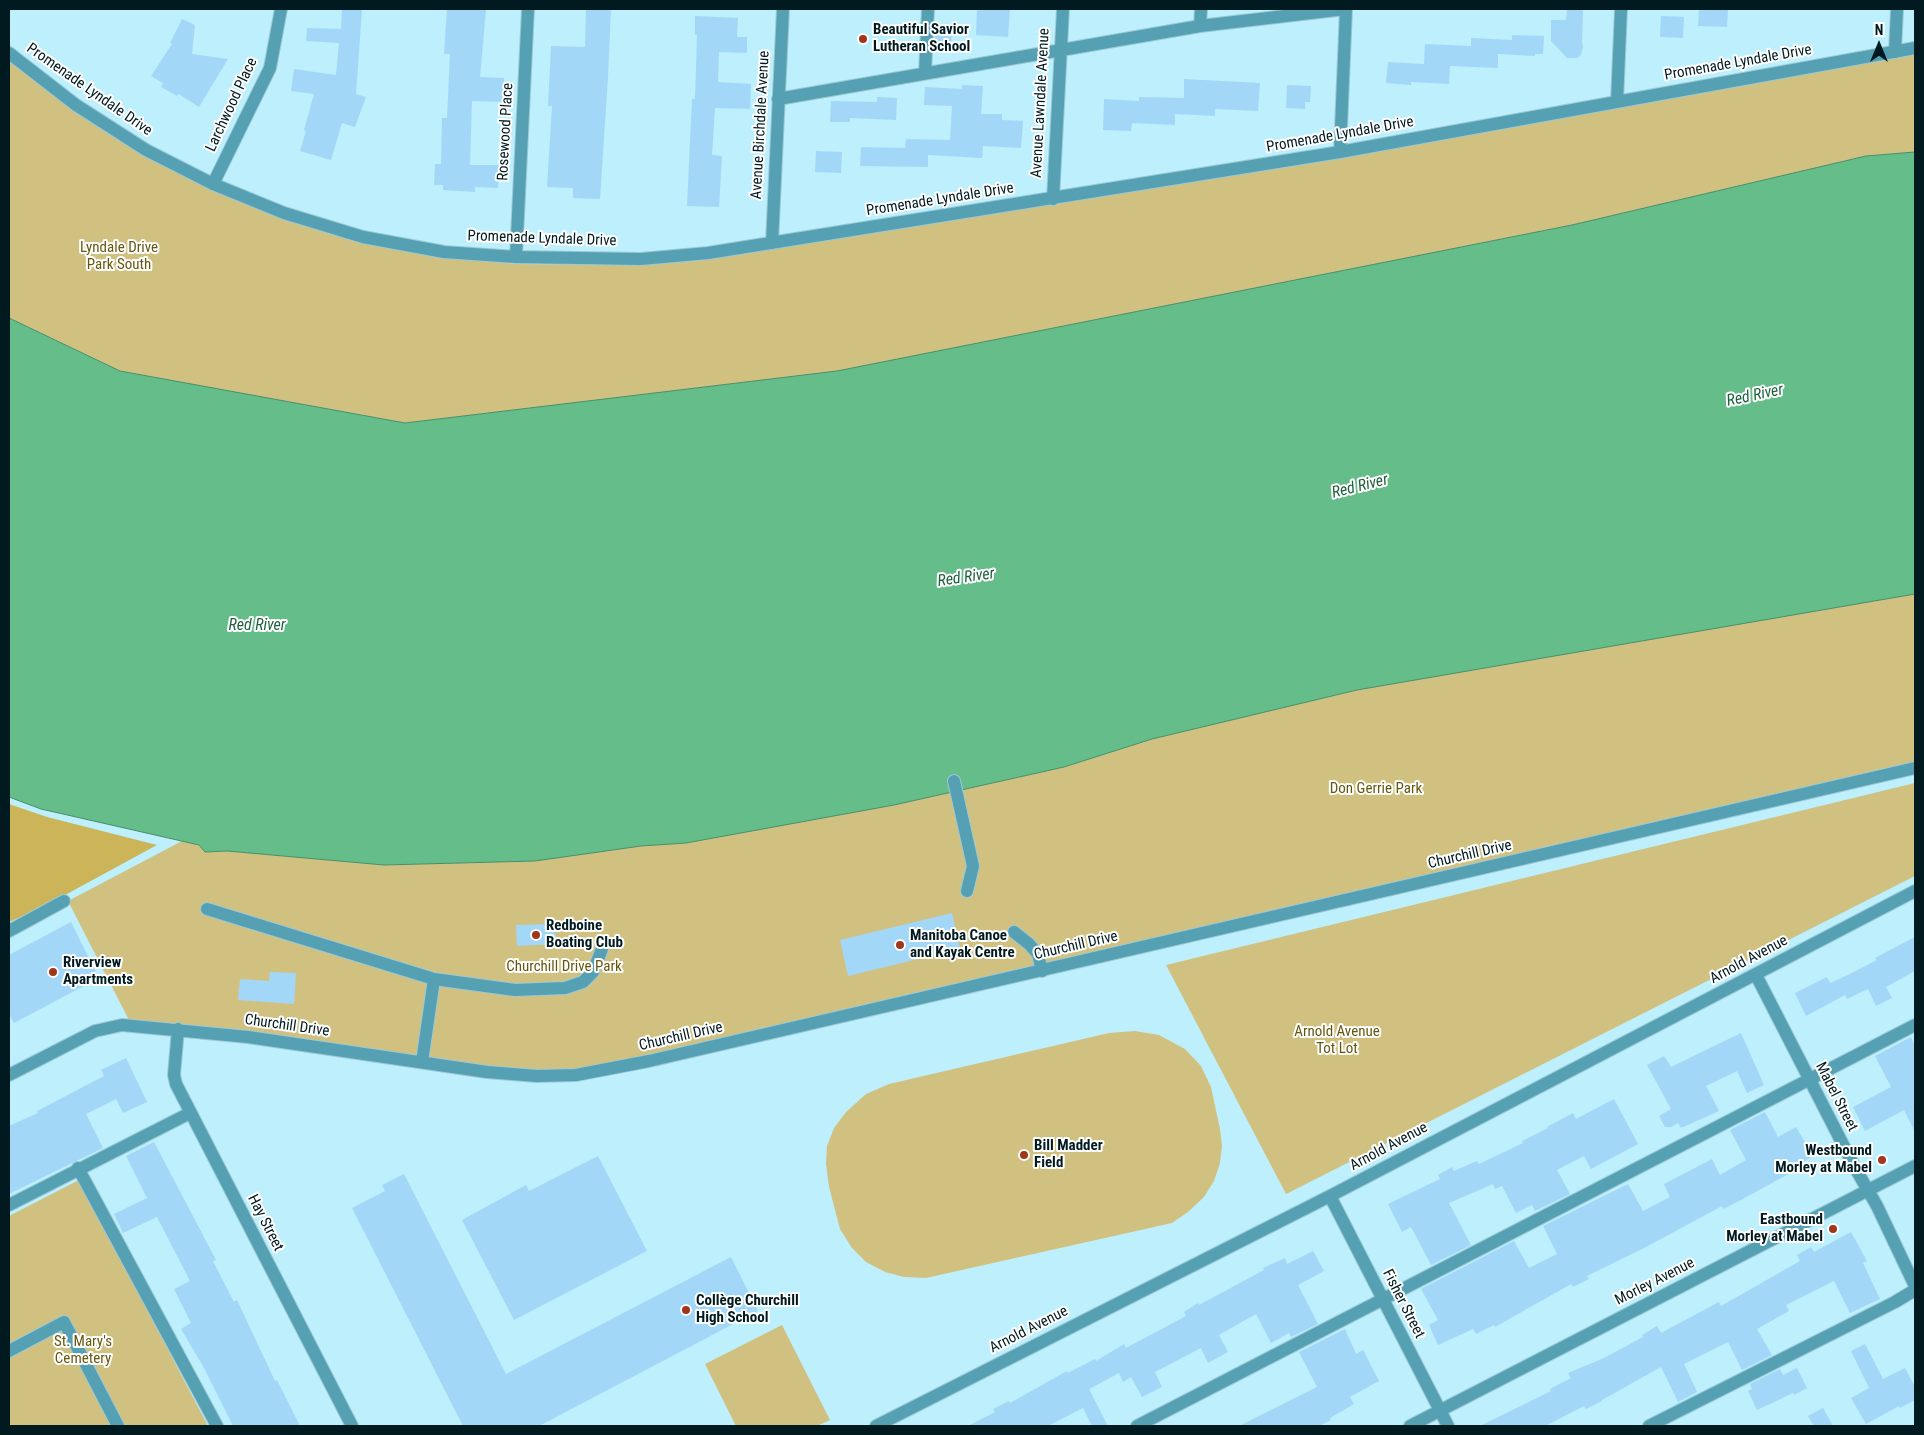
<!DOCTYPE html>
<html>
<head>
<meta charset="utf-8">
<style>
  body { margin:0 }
  #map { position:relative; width:1924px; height:1435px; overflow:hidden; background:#bdeffc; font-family:"Roboto Condensed",sans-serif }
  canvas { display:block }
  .frame { position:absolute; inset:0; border:10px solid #011a20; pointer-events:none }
  .north { position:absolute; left:1854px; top:20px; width:50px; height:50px; -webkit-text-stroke:4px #fff; paint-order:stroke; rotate:0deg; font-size:14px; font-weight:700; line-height:20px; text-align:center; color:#011a20 }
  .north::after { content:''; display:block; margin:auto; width:18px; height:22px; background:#011a20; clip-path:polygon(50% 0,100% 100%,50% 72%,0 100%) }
</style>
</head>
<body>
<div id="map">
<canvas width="1924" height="1435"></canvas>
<div class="frame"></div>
<div class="north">N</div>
</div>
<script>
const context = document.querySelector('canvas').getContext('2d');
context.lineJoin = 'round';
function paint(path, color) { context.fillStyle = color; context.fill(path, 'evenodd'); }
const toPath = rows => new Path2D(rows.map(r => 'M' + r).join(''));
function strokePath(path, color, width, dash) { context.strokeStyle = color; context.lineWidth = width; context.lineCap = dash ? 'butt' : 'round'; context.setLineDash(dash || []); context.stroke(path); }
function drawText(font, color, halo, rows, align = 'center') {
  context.font = font + ' "Roboto Condensed",sans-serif'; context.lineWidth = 4; context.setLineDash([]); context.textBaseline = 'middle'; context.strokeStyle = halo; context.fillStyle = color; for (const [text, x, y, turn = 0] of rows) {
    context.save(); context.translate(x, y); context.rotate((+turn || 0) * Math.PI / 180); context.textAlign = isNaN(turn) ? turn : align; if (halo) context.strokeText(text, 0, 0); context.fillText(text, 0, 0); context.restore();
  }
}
paint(toPath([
  [1915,49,1915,152,1866,156,1572,225,837,371,405,423,120,371,9,318,9,58,211,187,442,257,516,264,640,265],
  [1915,594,1915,768,795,1027,537,1076,132,1026,68,901,182,841,199,845,205,852,227,851,384,865,535,861,641,846,686,843,894,805,1064,767,1152,739,1357,690],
  [1915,783,1915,876,1286,1194,1166,965],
  [1135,1031,1159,1035,1185,1049,1201,1066,1211,1087,1220,1129,1222,1146,1220,1163,1214,1181,1204,1197,1188,1212,1172,1223,926,1278,904,1277,885,1272,866,1262,852,1248,840,1229,829,1187,826,1164,827,1146,834,1128,846,1112,866,1094,889,1084,1109,1033],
  [79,1180,208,1426,9,1426,9,1216],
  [782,1325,830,1420,817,1426,736,1426,705,1364]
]), '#d1c181');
paint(toPath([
  [9,804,47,817,157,845,43,907,9,922]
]), '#cbb558');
const water = toPath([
  [1915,152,1915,594,1357,690,1152,739,1064,767,894,805,686,843,641,846,535,861,384,865,227,851,205,852,199,845,41,809,9,797,9,318,120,371,405,423,837,371,1572,225,1866,156,1915,152]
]);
paint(water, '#65be89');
strokePath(water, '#478d6a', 1);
paint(toPath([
  [342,9,362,9,356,94,366,97,355,127,342,123,331,160,300,151,306,131,304,130,314,94,291,91,294,69,336,75,339,43,306,41,307,28,341,29],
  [447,9,486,9,480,77,504,78,503,102,472,101,470,165,499,165,498,188,475,187,475,192,443,190,443,185,434,185,435,164,441,164,442,118,447,118,450,54,444,54],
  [586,9,611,9,608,77,600,199,573,198,573,188,547,187,552,106,548,106,551,46,585,47],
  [977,9,1010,9,1008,37,976,35],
  [1567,9,1583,9,1582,42,1583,47,1581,55,1577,58,1567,58,1551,41,1551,20,1566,20],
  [1699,9,1728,9,1727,27,1698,26],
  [695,16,738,18,737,37,747,37,747,53,719,52,718,82,751,84,750,109,715,108,712,155,722,156,719,207,687,206,692,99,695,99,697,35,695,35],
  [1661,16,1684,17,1683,38,1660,37],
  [182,19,195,25,192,54,228,59,199,107,179,94,177,96,161,87,163,83,151,76,172,44,170,43],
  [935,27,952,28,951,47,934,46],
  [1512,35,1544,36,1543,54,1535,54,1535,56,1498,54,1498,68,1450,66,1449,84,1411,82,1411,85,1386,83,1388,62,1424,64,1425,44,1471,46,1471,38,1512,40],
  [1184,79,1260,83,1258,111,1215,109,1215,116,1175,114,1175,125,1132,123,1131,131,1103,130,1104,99,1139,101,1139,97,1184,98],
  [962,85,983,86,981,114,1002,114,1002,120,1023,121,1021,148,983,146,982,158,928,155,928,167,860,166,861,147,905,148,906,139,950,140,952,106,924,105,925,87,962,89],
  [1287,85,1311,86,1310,102,1305,102,1305,109,1286,108],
  [877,97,897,98,896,120,850,118,850,122,830,122,831,101,877,102],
  [816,151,842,152,841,173,815,172],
  [952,913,960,949,848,976,840,940],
  [71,922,99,978,14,1023,9,1014,9,955],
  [555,924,556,944,517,946,516,925],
  [1915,937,1915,971,1886,987,1892,998,1876,1006,1868,989,1847,999,1845,995,1806,1016,1795,993,1827,977,1830,983,1848,975,1877,960,1875,958],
  [270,972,296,973,294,1004,238,1000,240,979,269,981],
  [1741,1033,1764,1085,1747,1093,1737,1071,1706,1086,1719,1111,1681,1128,1678,1123,1671,1127,1665,1127,1659,1116,1671,1109,1647,1065,1664,1056,1671,1067],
  [1911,1037,1915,1047,1915,1132,1904,1110,1865,1131,1853,1107,1891,1087,1875,1056],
  [126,1058,147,1102,123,1113,116,1099,86,1114,103,1148,9,1194,9,1126,38,1113,37,1111,104,1076,101,1070],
  [1614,1099,1638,1144,1591,1169,1584,1156,1557,1170,1570,1194,1535,1211,1532,1205,1516,1213,1502,1186,1495,1189,1493,1184,1449,1203,1471,1245,1431,1265,1411,1227,1402,1232,1388,1204,1440,1179,1438,1175,1452,1167,1454,1171,1477,1161,1479,1164,1523,1143,1522,1141,1548,1128,1547,1127,1573,1113,1576,1119],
  [1765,1112,1778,1137,1796,1127,1813,1156,1793,1168,1794,1171,1739,1201,1723,1209,1722,1206,1646,1247,1587,1276,1589,1279,1573,1287,1571,1284,1495,1327,1494,1325,1476,1334,1473,1329,1438,1345,1429,1325,1438,1320,1421,1289,1514,1241,1529,1268,1557,1254,1543,1226,1628,1184,1643,1211,1670,1197,1664,1184,1712,1159,1720,1175,1746,1160,1730,1130],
  [154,1142,216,1260,213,1261,234,1302,237,1300,275,1381,277,1380,300,1426,233,1426,203,1366,181,1329,191,1323,174,1289,190,1281,157,1217,123,1233,114,1214,147,1198,126,1156],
  [598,1156,647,1251,514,1320,462,1220,526,1185,529,1191],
  [404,1174,506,1374,731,1257,758,1311,539,1426,463,1426,352,1208,385,1191,382,1185],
  [1851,1232,1867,1261,1863,1263,1880,1299,1850,1313,1834,1281,1786,1305,1789,1311,1757,1329,1772,1355,1742,1370,1728,1342,1684,1364,1697,1392,1678,1402,1661,1367,1602,1400,1602,1401,1586,1409,1584,1406,1545,1426,1480,1426,1551,1391,1550,1389,1571,1378,1568,1373,1604,1358,1643,1337,1642,1335,1657,1326,1661,1333,1719,1302,1721,1306,1800,1261,1797,1255,1811,1247,1814,1252],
  [1313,1251,1324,1271,1298,1285,1318,1324,1291,1337,1289,1333,1271,1343,1256,1314,1219,1335,1228,1352,1208,1363,1201,1348,1155,1372,1162,1387,1142,1397,1131,1377,1123,1382,1119,1373,1089,1389,1108,1426,1092,1426,1083,1408,1048,1426,968,1426,995,1412,993,1409,1009,1401,1010,1403,1067,1371,1068,1373,1095,1359,1096,1361,1124,1344,1126,1348,1186,1316,1184,1312,1198,1303,1199,1305,1264,1270,1263,1268,1285,1258,1287,1264],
  [1345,1329,1356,1354,1363,1350,1379,1381,1350,1397,1354,1404,1330,1418,1331,1420,1319,1426,1239,1426,1317,1387,1299,1352],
  [1865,1344,1883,1379,1905,1368,1915,1387,1915,1400,1900,1408,1899,1406,1866,1424,1851,1398,1869,1388,1851,1351],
  [1797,1368,1807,1388,1794,1395,1793,1393,1757,1410,1748,1391,1752,1389,1750,1384,1780,1369,1783,1375],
  [1823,1408,1833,1426,1814,1426,1808,1416]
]), '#a3d7f7');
const minor = toPath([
  [1200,26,1201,9],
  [1895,52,1897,9],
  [9,53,76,105,146,150,213,184,284,213,363,237,444,252,516,257,641,259,708,253,1340,152,1915,48],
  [925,73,928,9],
  [778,99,1200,26,1345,9],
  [1617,101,1621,9],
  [1340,152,1346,9],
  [213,184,270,68,281,9],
  [1053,199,1063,9],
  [772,243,783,9],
  [516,257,528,9],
  [954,781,973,866,967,891],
  [207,909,434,979,515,990,565,988,583,982,593,972,602,949],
  [9,931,64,901],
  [1014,932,1029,944,1038,954,1042,971],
  [1756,975,1854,1166,1877,1206,1915,1286],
  [178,1029,174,1075,176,1084,352,1426],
  [422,1062,434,979],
  [9,1075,95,1031,122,1025,248,1037,487,1072,537,1076,576,1075,649,1061,1915,768],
  [78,1168,217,1426],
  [1330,1196,1448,1426],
  [9,1205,190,1113],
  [9,1351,64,1322,118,1426],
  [876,1426,1330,1196,1915,891],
  [1137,1426,1915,1025],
  [1410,1426,1915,1166],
  [1649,1426,1895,1302,1915,1290]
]);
strokePath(minor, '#9bc9d4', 14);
strokePath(minor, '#55a0b3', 12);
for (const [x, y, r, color] of [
  [863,39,5,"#9f371a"],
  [536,935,5,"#9f371a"],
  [900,945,5,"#9f371a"],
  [53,972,5,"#9f371a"],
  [1024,1155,5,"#9f371a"],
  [1882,1160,5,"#9f371a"],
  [1833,1229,5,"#9f371a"],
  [686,1310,5,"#9f371a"]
]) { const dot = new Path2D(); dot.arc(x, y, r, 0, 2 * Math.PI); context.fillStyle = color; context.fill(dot); strokePath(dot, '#fff', 2); }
drawText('bold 15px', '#011a20', '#fff', [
  ["Beautiful Savior",873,30],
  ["Lutheran School",873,47],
  ["Redboine",546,926],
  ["Boating Club",546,943],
  ["Manitoba Canoe",910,936],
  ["and Kayak Centre",910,953],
  ["Riverview",63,963],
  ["Apartments",63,980],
  ["Bill Madder",1034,1146],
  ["Field",1034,1163],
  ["Westbound",1872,1151,"right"],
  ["Morley at Mabel",1872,1168,"right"],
  ["Eastbound",1823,1220,"right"],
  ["Morley at Mabel",1823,1237,"right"],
  ["Collège Churchill",696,1301],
  ["High School",696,1318]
], 'left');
drawText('15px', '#011a20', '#fff', [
  ["Promenade Lyndale Drive",1738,63,-10],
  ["Promenade Lyndale Drive",89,90,35],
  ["Avenue Lawndale Avenue",1041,103,-87],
  ["Larchwood Place",232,105,-65],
  ["Avenue Birchdale Avenue",761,125,-87],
  ["Rosewood Place",506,132,-87],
  ["Promenade Lyndale Drive",1340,135,-10],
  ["Promenade Lyndale Drive",940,200,-9],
  ["Promenade Lyndale Drive",542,239,2],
  ["Churchill Drive",1470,855,-13],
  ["Churchill Drive",1076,946,-13],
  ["Arnold Avenue",1749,960,-28],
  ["Churchill Drive",287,1026,8],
  ["Churchill Drive",681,1037,-13],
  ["Mabel Street",1836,1097,63],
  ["Arnold Avenue",1389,1147,-28],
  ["Hay Street",265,1223,63],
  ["Morley Avenue",1655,1282,-27],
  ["Fisher Street",1403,1304,63],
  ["Arnold Avenue",1029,1330,-27]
]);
drawText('15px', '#66570f', '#fff', [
  ["Lyndale Drive",119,248],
  ["Park South",119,265],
  ["Don Gerrie Park",1376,789],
  ["Churchill Drive Park",564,967],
  ["Arnold Avenue",1337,1032],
  ["Tot Lot",1337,1049],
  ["St. Mary's",83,1342],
  ["Cemetery",83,1359]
]);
drawText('italic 16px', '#1e5f3c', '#fff', [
  ["Red River",1755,396,-12],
  ["Red River",1360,487,-14],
  ["Red River",966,578,-8],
  ["Red River",257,626]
]);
</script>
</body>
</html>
